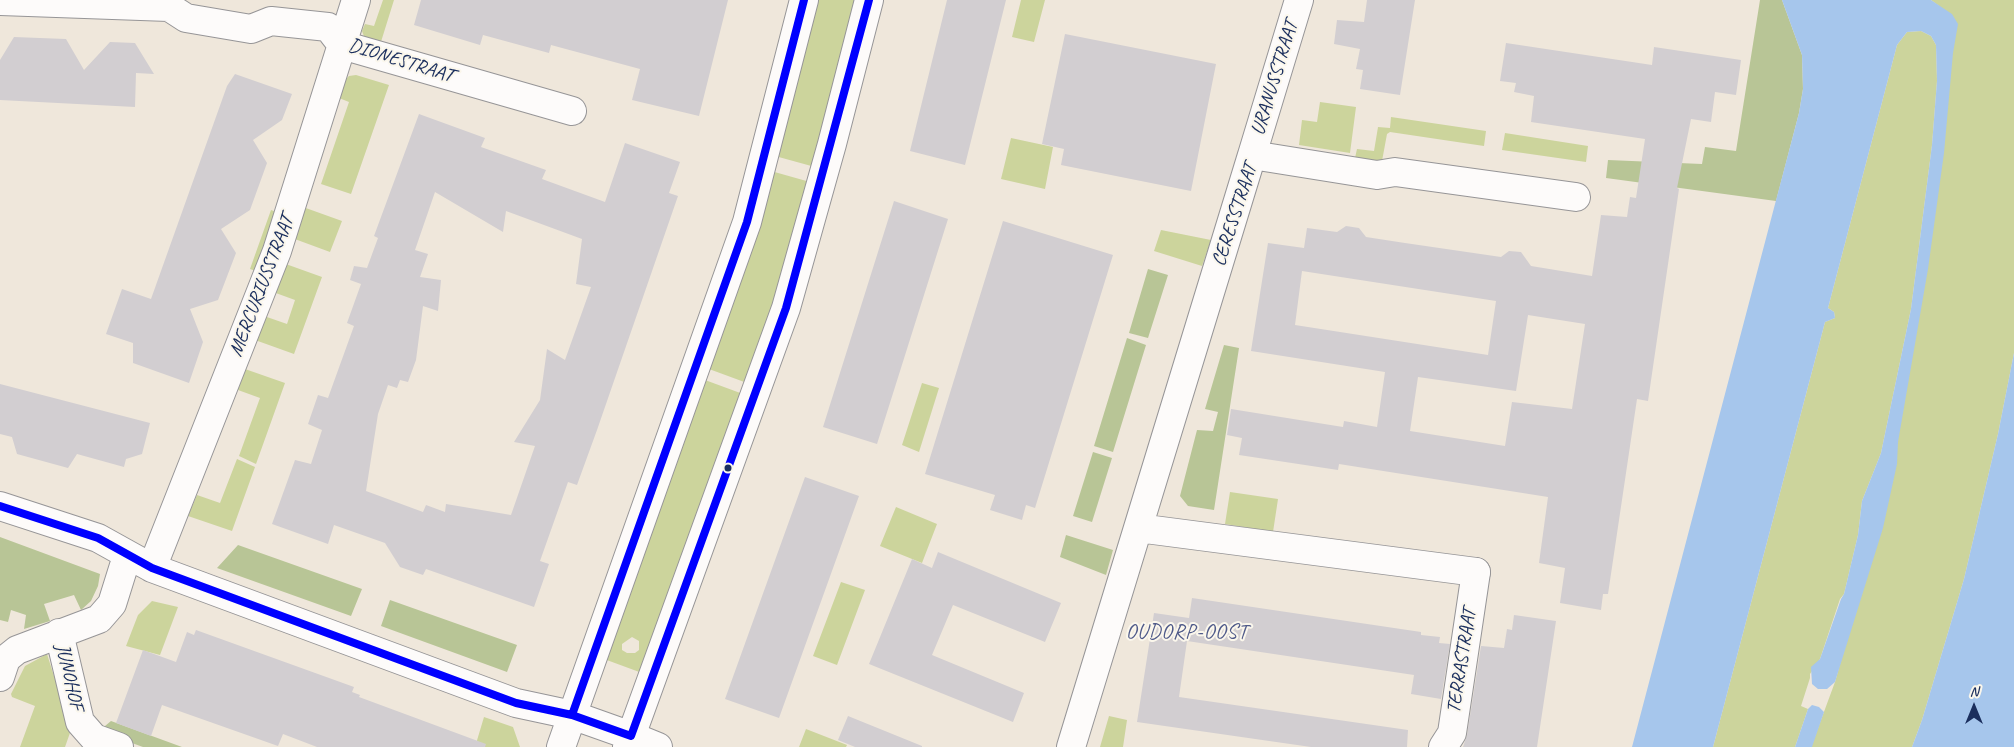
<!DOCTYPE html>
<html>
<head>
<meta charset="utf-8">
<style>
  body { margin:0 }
  #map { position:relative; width:2014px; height:747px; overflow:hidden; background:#efe7db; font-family:Caveat,sans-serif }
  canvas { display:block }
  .north { position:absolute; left:1949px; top:682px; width:50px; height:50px; -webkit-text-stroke:4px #fbf7ec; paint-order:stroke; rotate:0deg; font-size:14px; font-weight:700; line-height:20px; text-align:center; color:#1b2f5e }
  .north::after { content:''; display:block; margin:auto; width:18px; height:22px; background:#1b2f5e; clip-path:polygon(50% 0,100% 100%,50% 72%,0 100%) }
</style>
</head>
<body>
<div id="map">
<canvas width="2014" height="747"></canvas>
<div class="north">N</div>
</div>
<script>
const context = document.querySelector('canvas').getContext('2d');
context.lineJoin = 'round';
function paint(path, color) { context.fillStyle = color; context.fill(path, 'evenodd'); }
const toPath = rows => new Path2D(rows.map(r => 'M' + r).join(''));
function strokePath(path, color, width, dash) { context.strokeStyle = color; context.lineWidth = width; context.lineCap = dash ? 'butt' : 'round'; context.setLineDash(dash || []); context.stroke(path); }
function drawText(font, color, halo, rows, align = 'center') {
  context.font = font + ' Caveat,sans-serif'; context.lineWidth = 4; context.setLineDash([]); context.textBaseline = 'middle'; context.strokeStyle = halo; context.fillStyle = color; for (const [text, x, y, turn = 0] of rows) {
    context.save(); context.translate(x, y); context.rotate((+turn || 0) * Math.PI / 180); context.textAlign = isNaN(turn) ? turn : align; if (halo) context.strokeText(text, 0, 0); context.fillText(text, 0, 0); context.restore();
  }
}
paint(toPath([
  [383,0,394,0,380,45,365,39,362,31,365,24,374,26],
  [815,0,857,0,815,167,775,156],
  [1021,0,1045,0,1034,42,1012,37],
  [1931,0,2014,0,2014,353,1998,434,1964,579,1922,720,1912,747,1811,747,1835,682,1864,578,1938,176,1939,6],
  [1921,31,1931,36,1936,45,1937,81,1932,145,1911,309,1881,453,1862,501,1858,535,1844,594,1840,599,1820,659,1810,674,1810,678,1801,706,1808,709,1795,747,1713,747,1825,322,1835,318,1834,312,1828,308,1897,45,1907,32],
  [356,75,389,85,351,194,321,184,349,102,339,98,345,80,349,76],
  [1320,102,1356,107,1350,153,1299,145,1302,120,1317,122],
  [1391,117,1486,131,1484,146,1390,132,1387,134,1382,161,1355,158,1357,149,1374,151,1378,127,1390,128],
  [1505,133,1588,146,1586,162,1502,150],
  [1011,138,1053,147,1045,189,1001,179],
  [771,171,810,182,787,265,747,383,709,369],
  [303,207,342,221,330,252,292,238],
  [271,210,282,214,262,273,250,269],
  [1161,230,1211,240,1202,266,1154,251],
  [283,263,322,277,294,354,255,340,264,316,287,324,295,300,273,292],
  [245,369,285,383,256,464,239,456,260,398,238,390],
  [705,380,743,394,642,673,604,659],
  [632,637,639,641,639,650,635,653,627,653,622,650,622,644],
  [922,383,939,388,919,452,902,445],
  [237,459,255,467,232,531,188,516,197,495,220,503],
  [1230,492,1278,499,1273,532,1225,524],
  [896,507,937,524,922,563,880,546],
  [841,582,865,590,837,665,813,656],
  [152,601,178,607,160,655,126,646,138,615],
  [47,654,71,730,65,747,20,747,35,706,12,697,11,694,25,666],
  [1109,716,1127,720,1123,747,1100,747],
  [484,717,513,727,520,747,475,747],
  [806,729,847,745,846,747,799,747]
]), '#ccd49c');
paint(toPath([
  [1760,0,1782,0,1802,55,1803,89,1799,113,1776,201,1606,178,1608,160,1702,164,1705,147,1736,151],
  [1148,269,1168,275,1148,338,1129,333],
  [1127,338,1146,345,1113,452,1094,446],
  [1224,345,1239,348,1214,510,1188,506,1180,496,1197,430,1213,431,1218,412,1205,409],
  [1093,452,1112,458,1092,522,1073,516],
  [1066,535,1113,550,1106,575,1060,557],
  [0,537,100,574,98,586,91,601,81,610,74,595,44,604,50,621,24,629,26,615,11,610,8,622,0,620],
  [238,545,362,589,351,616,217,568],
  [390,600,517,645,507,672,381,626],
  [111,721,182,747,143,747,107,734,105,726]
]), '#b8c596');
paint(toPath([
  [1782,0,1931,0,1952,14,1958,24,1953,53,1944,153,1928,269,1898,442,1897,464,1883,528,1835,682,1827,689,1818,689,1812,684,1811,667,1820,659,1841,599,1844,594,1858,535,1862,501,1881,453,1911,309,1932,145,1937,81,1936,45,1931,36,1921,31,1907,32,1897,45,1828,308,1834,312,1835,318,1825,322,1713,747,1632,747,1799,113,1803,89,1802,55],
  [2014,353,2014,747,1912,747,1922,720,1964,579,1998,434],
  [1812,705,1819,707,1824,712,1812,747,1795,747,1808,709]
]), '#a6c6ec');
paint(toPath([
  [421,0,728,0,699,116,632,100,640,69,551,45,549,53,483,35,480,45,414,25],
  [947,0,1006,0,965,165,910,151],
  [1367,0,1415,0,1400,95,1360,89,1363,70,1356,69,1360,49,1334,44,1337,20,1364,22],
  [1065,34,1216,64,1191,191,1061,165,1064,149,1042,144],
  [14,37,66,39,84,70,110,42,135,43,154,74,136,73,135,107,0,100,0,60],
  [1506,43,1652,65,1654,47,1741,60,1736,95,1715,92,1711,122,1691,119,1677,188,1679,189,1648,401,1637,399,1608,594,1603,594,1601,610,1560,603,1565,568,1539,563,1548,497,1339,464,1338,470,1239,455,1242,438,1227,435,1231,409,1343,427,1344,421,1377,427,1385,372,1251,351,1268,243,1304,248,1307,228,1337,232,1346,226,1359,228,1366,237,1405,243,1501,257,1509,251,1521,252,1531,266,1592,276,1601,215,1627,217,1630,197,1636,198,1645,139,1531,122,1534,96,1514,92,1516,83,1500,81],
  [1302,271,1496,301,1488,355,1295,325],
  [1528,315,1585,324,1572,409,1512,402,1505,446,1410,431,1418,377,1516,391],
  [235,74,292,94,282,120,253,140,267,163,250,210,221,229,236,253,218,300,190,309,203,342,189,383,133,363,133,343,106,334,122,289,151,299,227,86],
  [419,114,485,138,481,147,546,170,542,179,605,202,625,143,680,162,669,193,678,196,597,430,577,485,568,482,540,561,549,564,534,607,426,569,423,575,400,567,385,543,334,525,328,544,272,524,295,460,311,464,322,430,308,424,318,395,328,398,354,326,347,323,361,284,350,280,354,266,367,268,378,238,374,236],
  [435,192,503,232,506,211,582,239,576,284,591,287,565,360,547,349,540,400,514,442,535,446,511,515,446,504,445,512,426,505,423,512,366,491,378,414,388,385,397,388,400,380,408,382,416,360,423,306,438,311,441,280,420,277,428,254,415,250],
  [894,201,948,219,877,444,823,427],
  [1003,221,1113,255,1035,508,1026,505,1022,520,990,510,995,495,925,474],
  [0,384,150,423,142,454,126,459,124,467,77,454,68,468,17,454,12,437,0,434],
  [805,477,859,496,779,718,725,699],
  [938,552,1061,603,1045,642,953,605,932,655,1024,693,1013,722,869,664,912,559,932,568],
  [1192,598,1421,632,1421,635,1440,637,1439,643,1450,644,1441,699,1411,694,1414,675,1187,641,1179,697,1408,730,1407,747,1311,747,1137,722,1154,613,1189,618],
  [1514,615,1556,621,1537,747,1463,747,1467,735,1481,646,1504,648,1507,629,1512,630],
  [196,630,354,687,352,692,360,695,359,697,486,744,485,747,317,747,283,734,278,746,162,705,151,736,116,723,143,650,176,662,187,632,194,635],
  [848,716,922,746,922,747,855,747,838,740]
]), '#d2ced1');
const pedestrian = toPath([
  [1443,747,1452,733,1476,572]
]);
const minor = toPath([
  [0,1,169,7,186,18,251,29,271,21,328,27,342,45,572,111],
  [1252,155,1299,0],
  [0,506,98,538,152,568,516,703,572,715],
  [1138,528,1476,572],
  [152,568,277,251,356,0],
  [59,633,80,722,94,738,119,747],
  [0,677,6,659,17,650,99,619,112,604,127,556],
  [631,736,658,747],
  [1071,747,1252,155,1377,175,1395,172,1576,197]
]);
const tertiary = toPath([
  [572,715,631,736],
  [561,747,747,222,804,0],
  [627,747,786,308,832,144,869,0]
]);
strokePath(pedestrian, '#969597', 30);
strokePath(minor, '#969597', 30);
strokePath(tertiary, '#969597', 30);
strokePath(pedestrian, '#fdfbfa', 28);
strokePath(minor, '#fdfbfa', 28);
strokePath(tertiary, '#fdfbfa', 28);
strokePath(toPath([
  [0,506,98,538,152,568,516,703,572,715,631,736,786,308,869,0],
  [572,715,747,222,804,0]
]), '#00f', 8);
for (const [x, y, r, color] of [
  [728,468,4.5,"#1b2f5e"]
]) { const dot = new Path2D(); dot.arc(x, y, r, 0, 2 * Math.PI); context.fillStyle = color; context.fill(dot); strokePath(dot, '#fbf7ec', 2); }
drawText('20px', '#1b2f5e', '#fbf7ec', [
  ["DIONESTRAAT",401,61,17],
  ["URANUSSTRAAT",1275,78,-73],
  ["CERESSTRAAT",1235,215,-72],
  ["MERCURIUSSTRAAT",262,286,-69],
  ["TERRASTRAAT",1462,661,-81],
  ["JUNOHOF",69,677,77]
]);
context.letterSpacing = '1px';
drawText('21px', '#4f5a89', '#fbf7ec', [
  ["OUDORP-OOST",1187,632]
]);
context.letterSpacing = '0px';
</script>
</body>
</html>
